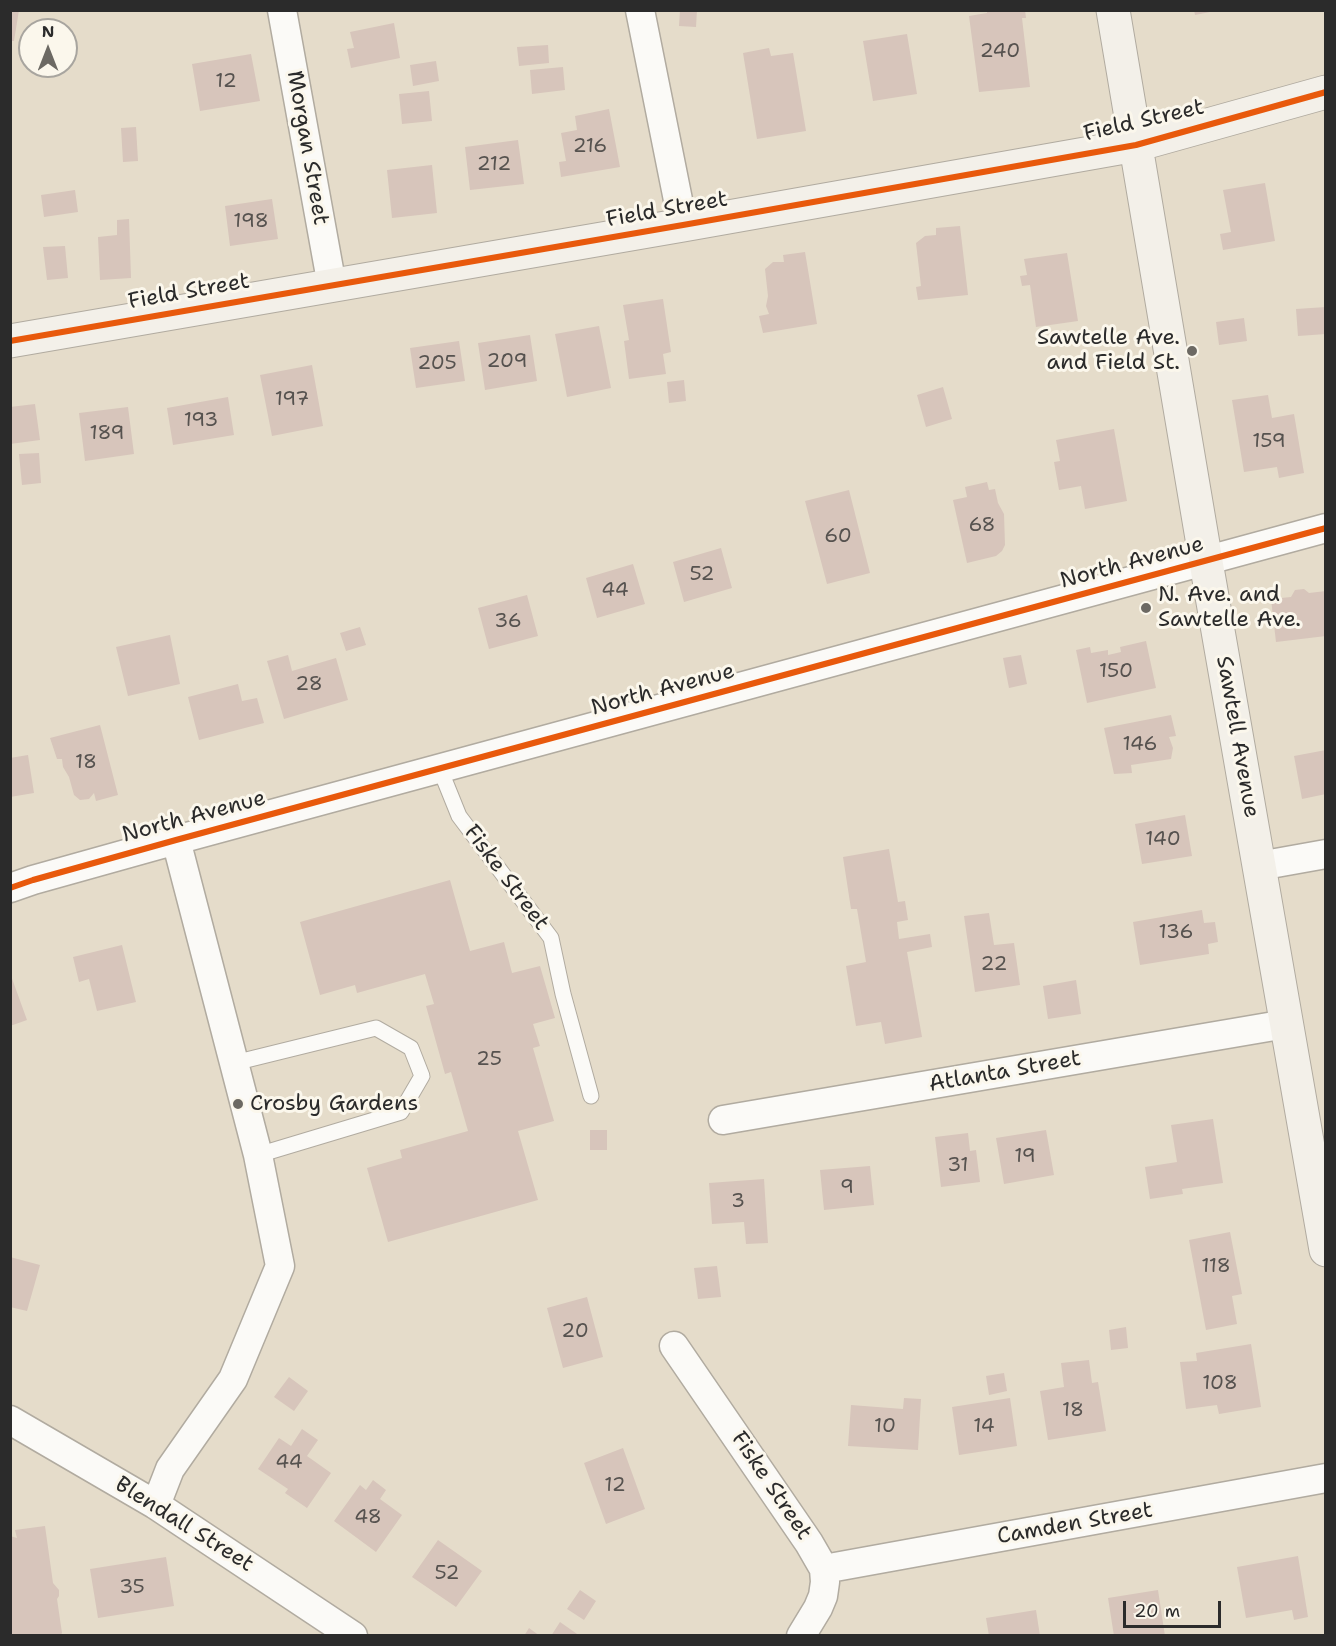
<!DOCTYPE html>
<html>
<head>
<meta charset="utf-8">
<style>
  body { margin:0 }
  #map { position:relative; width:1336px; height:1646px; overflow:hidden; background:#e5dcca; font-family:"Shantell Sans",sans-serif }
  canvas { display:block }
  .frame { position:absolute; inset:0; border:12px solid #2b2b2b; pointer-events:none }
  .north { position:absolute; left:18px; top:18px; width:60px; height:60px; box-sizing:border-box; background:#fbf7ec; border:2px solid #a8a59f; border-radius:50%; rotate:0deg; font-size:16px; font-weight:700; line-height:24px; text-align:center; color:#2b2b2b }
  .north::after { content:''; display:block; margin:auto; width:21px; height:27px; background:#6c6963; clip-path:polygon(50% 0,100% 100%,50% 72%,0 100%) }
  .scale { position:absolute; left:1123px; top:1601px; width:98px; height:27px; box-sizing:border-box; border:3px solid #2b2b2b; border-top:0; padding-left:8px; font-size:18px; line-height:21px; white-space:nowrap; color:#2b2b2b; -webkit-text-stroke:4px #fbf7ec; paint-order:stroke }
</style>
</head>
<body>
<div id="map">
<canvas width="1336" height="1646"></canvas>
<div class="frame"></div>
<div class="north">N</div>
<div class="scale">20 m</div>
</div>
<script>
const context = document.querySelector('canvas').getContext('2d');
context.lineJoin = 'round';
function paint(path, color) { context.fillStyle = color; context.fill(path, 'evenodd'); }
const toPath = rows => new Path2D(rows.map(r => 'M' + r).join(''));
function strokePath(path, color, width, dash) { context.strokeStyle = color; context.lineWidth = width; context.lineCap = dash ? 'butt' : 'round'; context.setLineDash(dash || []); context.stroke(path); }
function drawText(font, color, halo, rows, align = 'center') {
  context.font = font + ' "Shantell Sans",sans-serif'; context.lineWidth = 6; context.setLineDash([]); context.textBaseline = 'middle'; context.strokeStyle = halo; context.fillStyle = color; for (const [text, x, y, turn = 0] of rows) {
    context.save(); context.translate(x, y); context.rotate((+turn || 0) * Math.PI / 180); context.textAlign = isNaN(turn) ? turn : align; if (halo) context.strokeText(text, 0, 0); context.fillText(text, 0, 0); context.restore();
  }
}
paint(toPath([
  [10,10,19,10,14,41,10,41],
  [680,10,697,10,696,27,679,26],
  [987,10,1025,10,1026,18,1022,18,1030,87,979,92,969,16,987,13],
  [1194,10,1210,10,1210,12,1195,15],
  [394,23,400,58,351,68,347,49,354,48,350,32],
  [907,34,917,94,873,101,863,41],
  [548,45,549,63,519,66,517,47],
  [769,48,771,56,793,53,806,131,757,139,743,53],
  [251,54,260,101,200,111,192,64],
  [436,61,439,81,413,86,410,65],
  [563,67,565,90,532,94,530,70],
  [429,91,432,121,402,124,399,94],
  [609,109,620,167,561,177,559,162,566,161,561,133,577,130,575,116],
  [136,127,138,161,123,162,121,128],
  [518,140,524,184,470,190,465,147],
  [432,165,437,213,392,218,387,170],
  [1265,183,1275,241,1223,250,1220,234,1231,232,1223,190],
  [75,190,78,212,44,217,41,195],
  [272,199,278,239,230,246,225,206],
  [129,219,131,278,100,280,98,237,117,235,117,220],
  [960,226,968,295,918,300,916,287,921,286,916,243,925,236,936,235,936,228],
  [65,246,68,278,47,280,43,247],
  [805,252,817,324,763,333,759,316,769,314,766,306,768,296,765,269,773,262,784,262,783,255],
  [1067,253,1078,321,1036,327,1030,285,1022,286,1020,276,1027,275,1024,259],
  [663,299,671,352,663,354,666,374,629,379,624,341,629,340,623,305],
  [1326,307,1326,334,1298,336,1296,309],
  [1244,318,1247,341,1219,345,1216,322],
  [599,326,611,388,567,397,555,334],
  [530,335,537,381,485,390,478,343],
  [459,341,465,381,416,388,410,348],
  [312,365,323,426,272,436,260,375],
  [684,380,686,401,669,403,667,382],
  [943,387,952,419,926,427,917,395],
  [1268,395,1272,418,1294,414,1304,473,1279,478,1277,467,1244,472,1232,400],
  [228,397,234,435,173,445,167,408],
  [35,404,40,440,10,444,10,407],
  [128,407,134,454,85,461,79,413],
  [1114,429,1127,501,1085,509,1081,486,1059,490,1054,462,1060,461,1056,440],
  [39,453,41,483,22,485,19,454],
  [987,482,989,490,995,489,998,503,1004,514,1005,545,1002,551,996,556,967,563,953,500,967,497,965,487],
  [849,490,870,573,827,584,805,501],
  [721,548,732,588,684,602,673,562],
  [633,564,645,604,597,618,586,578],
  [1304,589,1309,593,1326,591,1326,636,1276,642,1271,599,1291,597,1295,590],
  [527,595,538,636,489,649,478,608],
  [360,627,366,645,346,651,340,633],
  [170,635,180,684,128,696,116,647],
  [1146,641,1156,688,1087,703,1076,650,1090,647,1091,653,1108,650,1108,655,1121,652,1120,647],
  [288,655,292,671,336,658,348,700,284,719,267,661],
  [1021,655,1027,684,1009,688,1003,658],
  [238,684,242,701,257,698,264,723,199,740,188,697],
  [1171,715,1176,736,1169,737,1173,748,1171,759,1131,765,1132,773,1114,774,1104,728],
  [100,725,118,795,96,801,94,793,89,799,80,800,74,795,69,777,63,767,62,759,57,759,50,738],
  [1326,750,1326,794,1302,799,1294,756],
  [28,755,34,793,10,797,10,758],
  [1185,815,1192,856,1142,864,1135,824],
  [889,849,898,902,905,901,908,920,897,922,899,939,930,934,932,947,907,952,922,1037,885,1044,881,1022,856,1026,846,966,866,962,857,909,851,909,843,857],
  [450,880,470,951,504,942,512,973,540,966,555,1018,533,1024,540,1046,533,1048,554,1121,518,1131,538,1200,388,1242,367,1168,402,1158,400,1150,468,1131,451,1072,445,1074,426,1006,434,1004,425,974,357,993,355,985,320,995,300,922],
  [1202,910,1204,923,1215,922,1218,942,1208,944,1209,954,1140,965,1133,922],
  [989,913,994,945,1014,943,1020,985,975,992,964,916],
  [122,945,136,1002,97,1011,89,979,79,982,73,957],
  [10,973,27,1020,10,1026],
  [1076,980,1081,1014,1048,1019,1043,986],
  [1213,1119,1223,1183,1182,1189,1183,1194,1150,1199,1145,1167,1177,1162,1171,1125],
  [590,1130,607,1130,607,1150,590,1150],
  [1046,1130,1054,1175,1004,1184,996,1138],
  [968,1133,970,1151,976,1150,980,1182,941,1187,935,1137],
  [870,1166,874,1205,824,1210,820,1170],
  [764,1179,768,1243,746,1244,744,1222,712,1224,709,1183],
  [1230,1232,1242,1294,1232,1296,1237,1324,1206,1330,1189,1240],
  [10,1257,40,1265,27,1311,10,1307],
  [717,1266,721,1297,698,1299,694,1268],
  [587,1297,603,1357,563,1368,547,1308],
  [1126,1327,1128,1348,1111,1350,1109,1330],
  [1251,1344,1261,1407,1219,1414,1217,1405,1186,1409,1180,1362,1197,1361,1196,1353],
  [1089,1360,1092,1383,1098,1382,1106,1431,1048,1440,1040,1391,1064,1387,1061,1363],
  [1004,1373,1007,1391,989,1395,986,1376],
  [289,1377,308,1391,294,1411,274,1397],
  [904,1398,921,1399,918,1450,848,1446,851,1405,903,1409],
  [1010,1398,1017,1446,959,1455,952,1407],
  [302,1429,318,1440,307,1456,331,1473,307,1508,285,1493,288,1489,258,1469,279,1438,291,1446],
  [623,1448,645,1509,606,1524,584,1463],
  [373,1480,386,1490,380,1499,402,1515,376,1552,334,1521,360,1485,366,1490],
  [45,1526,53,1583,59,1590,59,1596,57,1599,62,1633,60,1636,12,1636,10,1627,10,1536,17,1538,15,1530],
  [438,1540,482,1571,456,1607,412,1577],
  [1298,1556,1308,1617,1294,1620,1292,1610,1246,1618,1237,1567],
  [166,1557,174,1606,98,1618,90,1569],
  [580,1590,596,1601,584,1620,567,1609],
  [1158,1590,1165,1636,1114,1636,1108,1598],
  [1036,1610,1040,1636,989,1636,986,1618],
  [560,1622,580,1636,551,1636],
  [529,1628,540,1636,524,1636]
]), '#d7c5bb');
const lane = toPath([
  [440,769,459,816,551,938,563,994,591,1096],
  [234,1063,376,1028,411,1048,422,1076,401,1112,258,1155]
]);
const street = toPath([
  [282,10,332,286],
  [640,10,683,225],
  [1259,866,1326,854],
  [10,888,33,880,176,840,1326,528],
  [723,1120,1286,1024],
  [674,1346,809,1543,824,1569,825,1582,823,1596,818,1608,801,1636],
  [10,1420,156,1505,353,1636],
  [156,1505,170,1469,233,1379,280,1266,258,1155,176,840],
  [824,1569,1326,1478]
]);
const secondary = toPath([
  [1113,10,1206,562,1326,1250],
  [10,341,683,225,1136,145,1326,92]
]);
strokePath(lane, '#b1aba0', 17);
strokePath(street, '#b1aba0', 31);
strokePath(secondary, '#b1aba0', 35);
strokePath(lane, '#fbfaf7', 15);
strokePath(street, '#fbfaf7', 28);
strokePath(secondary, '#f3f0e9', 33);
strokePath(toPath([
  [10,341,683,225,1136,145,1326,92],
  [10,888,33,880,176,840,1326,528]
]), '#e8590c', 6);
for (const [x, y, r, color] of [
  [1192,351,6,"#6c6963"],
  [1146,608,6,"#6c6963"],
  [238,1104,6,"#6c6963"]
]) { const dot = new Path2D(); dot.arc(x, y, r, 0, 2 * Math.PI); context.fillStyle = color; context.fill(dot); strokePath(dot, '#fbf7ec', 2); }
drawText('20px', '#56524f', null, [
  ["240",1000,52],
  ["12",226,82],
  ["216",590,147],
  ["212",494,165],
  ["198",251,222],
  ["209",507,362],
  ["205",437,364],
  ["197",292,400],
  ["193",201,421],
  ["189",107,434],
  ["159",1269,442],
  ["68",982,526],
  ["60",838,537],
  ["52",702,575],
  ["44",615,591],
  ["36",508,622],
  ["150",1116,672],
  ["28",309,685],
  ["146",1140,745],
  ["18",86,763],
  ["140",1163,840],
  ["136",1176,933],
  ["22",994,965],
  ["25",489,1060],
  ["19",1025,1157],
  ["31",958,1166],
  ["9",847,1188],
  ["3",738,1202],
  ["118",1216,1267],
  ["20",575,1332],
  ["108",1220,1384],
  ["18",1073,1411],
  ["10",885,1427],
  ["14",984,1427],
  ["44",289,1463],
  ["12",615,1486],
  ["48",368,1518],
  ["52",447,1574],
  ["35",132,1588]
]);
drawText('22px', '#2b2b2b', '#fbf7ec', [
  ["Field Street",1144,121,-13],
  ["Morgan Street",307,148,80],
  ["Field Street",667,210,-10],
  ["Field Street",189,292,-10],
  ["North Avenue",1132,563,-15],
  ["North Avenue",663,690,-15],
  ["Sawtell Avenue",1237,737,80],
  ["North Avenue",194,817,-15],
  ["Fiske Street",506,878,53],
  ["Atlanta Street",1005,1072,-10],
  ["Fiske Street",771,1486,56],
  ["Camden Street",1075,1524,-10],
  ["Blendall Street",184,1525,32]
]);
drawText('22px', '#2b2b2b', '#fbf7ec', [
  ["Sawtelle Ave.",1180,338,"right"],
  ["and Field St.",1180,363,"right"],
  ["N. Ave. and",1158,595],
  ["Sawtelle Ave.",1158,620],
  ["Crosby Gardens",250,1104]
], 'left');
</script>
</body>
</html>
